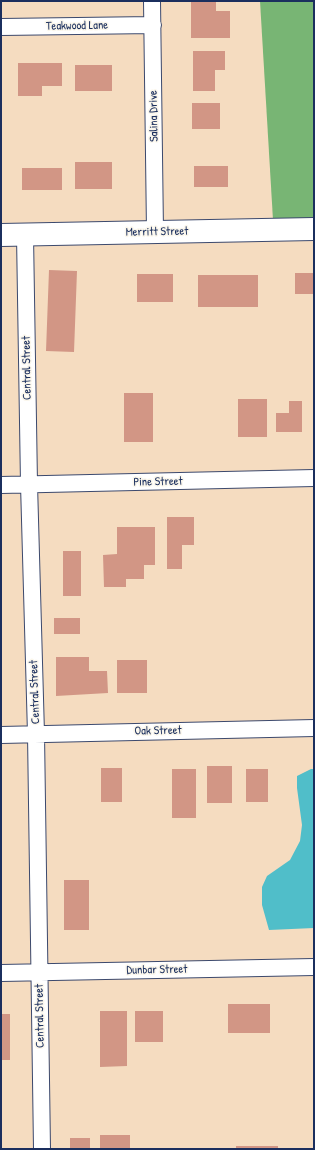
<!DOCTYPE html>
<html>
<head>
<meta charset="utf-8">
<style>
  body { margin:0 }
  #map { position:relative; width:315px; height:1150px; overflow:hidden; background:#f5dcc0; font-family:"Patrick Hand",sans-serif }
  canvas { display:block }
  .frame { position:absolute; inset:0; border:2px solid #1b2f5e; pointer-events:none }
</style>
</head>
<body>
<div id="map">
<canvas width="315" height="1150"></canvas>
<div class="frame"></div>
</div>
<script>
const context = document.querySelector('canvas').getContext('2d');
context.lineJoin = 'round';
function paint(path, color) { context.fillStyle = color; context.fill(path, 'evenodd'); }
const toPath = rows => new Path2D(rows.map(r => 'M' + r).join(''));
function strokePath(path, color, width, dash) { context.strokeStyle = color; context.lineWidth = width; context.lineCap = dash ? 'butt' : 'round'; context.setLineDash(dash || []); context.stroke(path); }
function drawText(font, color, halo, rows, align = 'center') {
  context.font = font + ' "Patrick Hand",sans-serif'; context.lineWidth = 3; context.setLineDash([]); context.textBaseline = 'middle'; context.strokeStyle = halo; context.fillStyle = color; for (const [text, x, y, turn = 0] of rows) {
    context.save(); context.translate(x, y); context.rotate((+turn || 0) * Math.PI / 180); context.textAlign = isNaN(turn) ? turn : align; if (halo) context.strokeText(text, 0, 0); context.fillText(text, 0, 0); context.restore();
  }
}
paint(toPath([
  [260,1,314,1,314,218,273,220]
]), '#78b574');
paint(toPath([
  [311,769,314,769,314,928,269,930,262,905,262,887,267,876,290,860,300,841,302,825,297,788,297,776]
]), '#50bec9');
paint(toPath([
  [191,1,216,1,216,11,230,11,230,38,191,38],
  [193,51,225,51,225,70,215,70,215,91,193,91],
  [18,63,62,63,62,86,42,86,42,96,18,96],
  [75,65,112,65,112,91,75,91],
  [192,103,220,103,220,129,192,129],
  [75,162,112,162,112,189,75,189],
  [194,166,228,166,228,187,194,187],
  [22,168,62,168,62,190,22,190],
  [49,270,77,271,74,352,46,351],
  [295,273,314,273,314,294,295,294],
  [137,274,173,274,173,302,137,302],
  [198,275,258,275,258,307,198,307],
  [124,393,153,393,153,442,124,442],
  [238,399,267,399,267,437,238,437],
  [289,401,302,401,302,432,276,432,276,413,289,413],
  [167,517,194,517,194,545,182,545,182,569,167,569],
  [117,527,155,527,155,565,144,565,144,579,126,579,126,587,104,587,103,555,117,554],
  [63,551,81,551,81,596,63,596],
  [54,618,80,618,80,634,54,634],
  [56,657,89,657,89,671,107,671,108,693,56,696],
  [117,660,147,660,147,693,117,693],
  [207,766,232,766,232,803,207,803],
  [101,768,122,768,122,802,101,802],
  [172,769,196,769,196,818,172,818],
  [246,769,268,769,268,802,246,802],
  [64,880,89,880,89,930,64,930],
  [228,1004,270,1004,270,1033,228,1033],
  [100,1011,127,1011,127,1066,100,1067],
  [135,1011,163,1011,163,1042,135,1042],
  [1,1014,10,1014,10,1060,1,1060],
  [100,1135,130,1135,130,1149,100,1149],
  [70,1138,90,1138,90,1149,70,1149],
  [236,1146,278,1146,278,1149,236,1149]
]), '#d29685');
const street = toPath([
  [152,1,155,232],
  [1,27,153,25],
  [25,235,29,484,36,734,42,1149],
  [1,485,314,478],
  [1,735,314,728],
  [1,973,314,967]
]);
const secondary = toPath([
  [1,235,314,229]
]);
strokePath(street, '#3c496d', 18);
strokePath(secondary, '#3c496d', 24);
strokePath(street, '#fff', 16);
strokePath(secondary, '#fff', 22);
drawText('12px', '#1b2f5e', '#fbf7ec', [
  ["Teakwood Lane",77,26,-1],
  ["Salina Drive",154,116,-91],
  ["Merritt Street",157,232,-1],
  ["Central Street",27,368,-91],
  ["Pine Street",158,482,-1],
  ["Central Street",35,692,-92],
  ["Oak Street",158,731,-1],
  ["Dunbar Street",157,970,-1],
  ["Central Street",40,1016,-91]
]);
</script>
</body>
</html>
